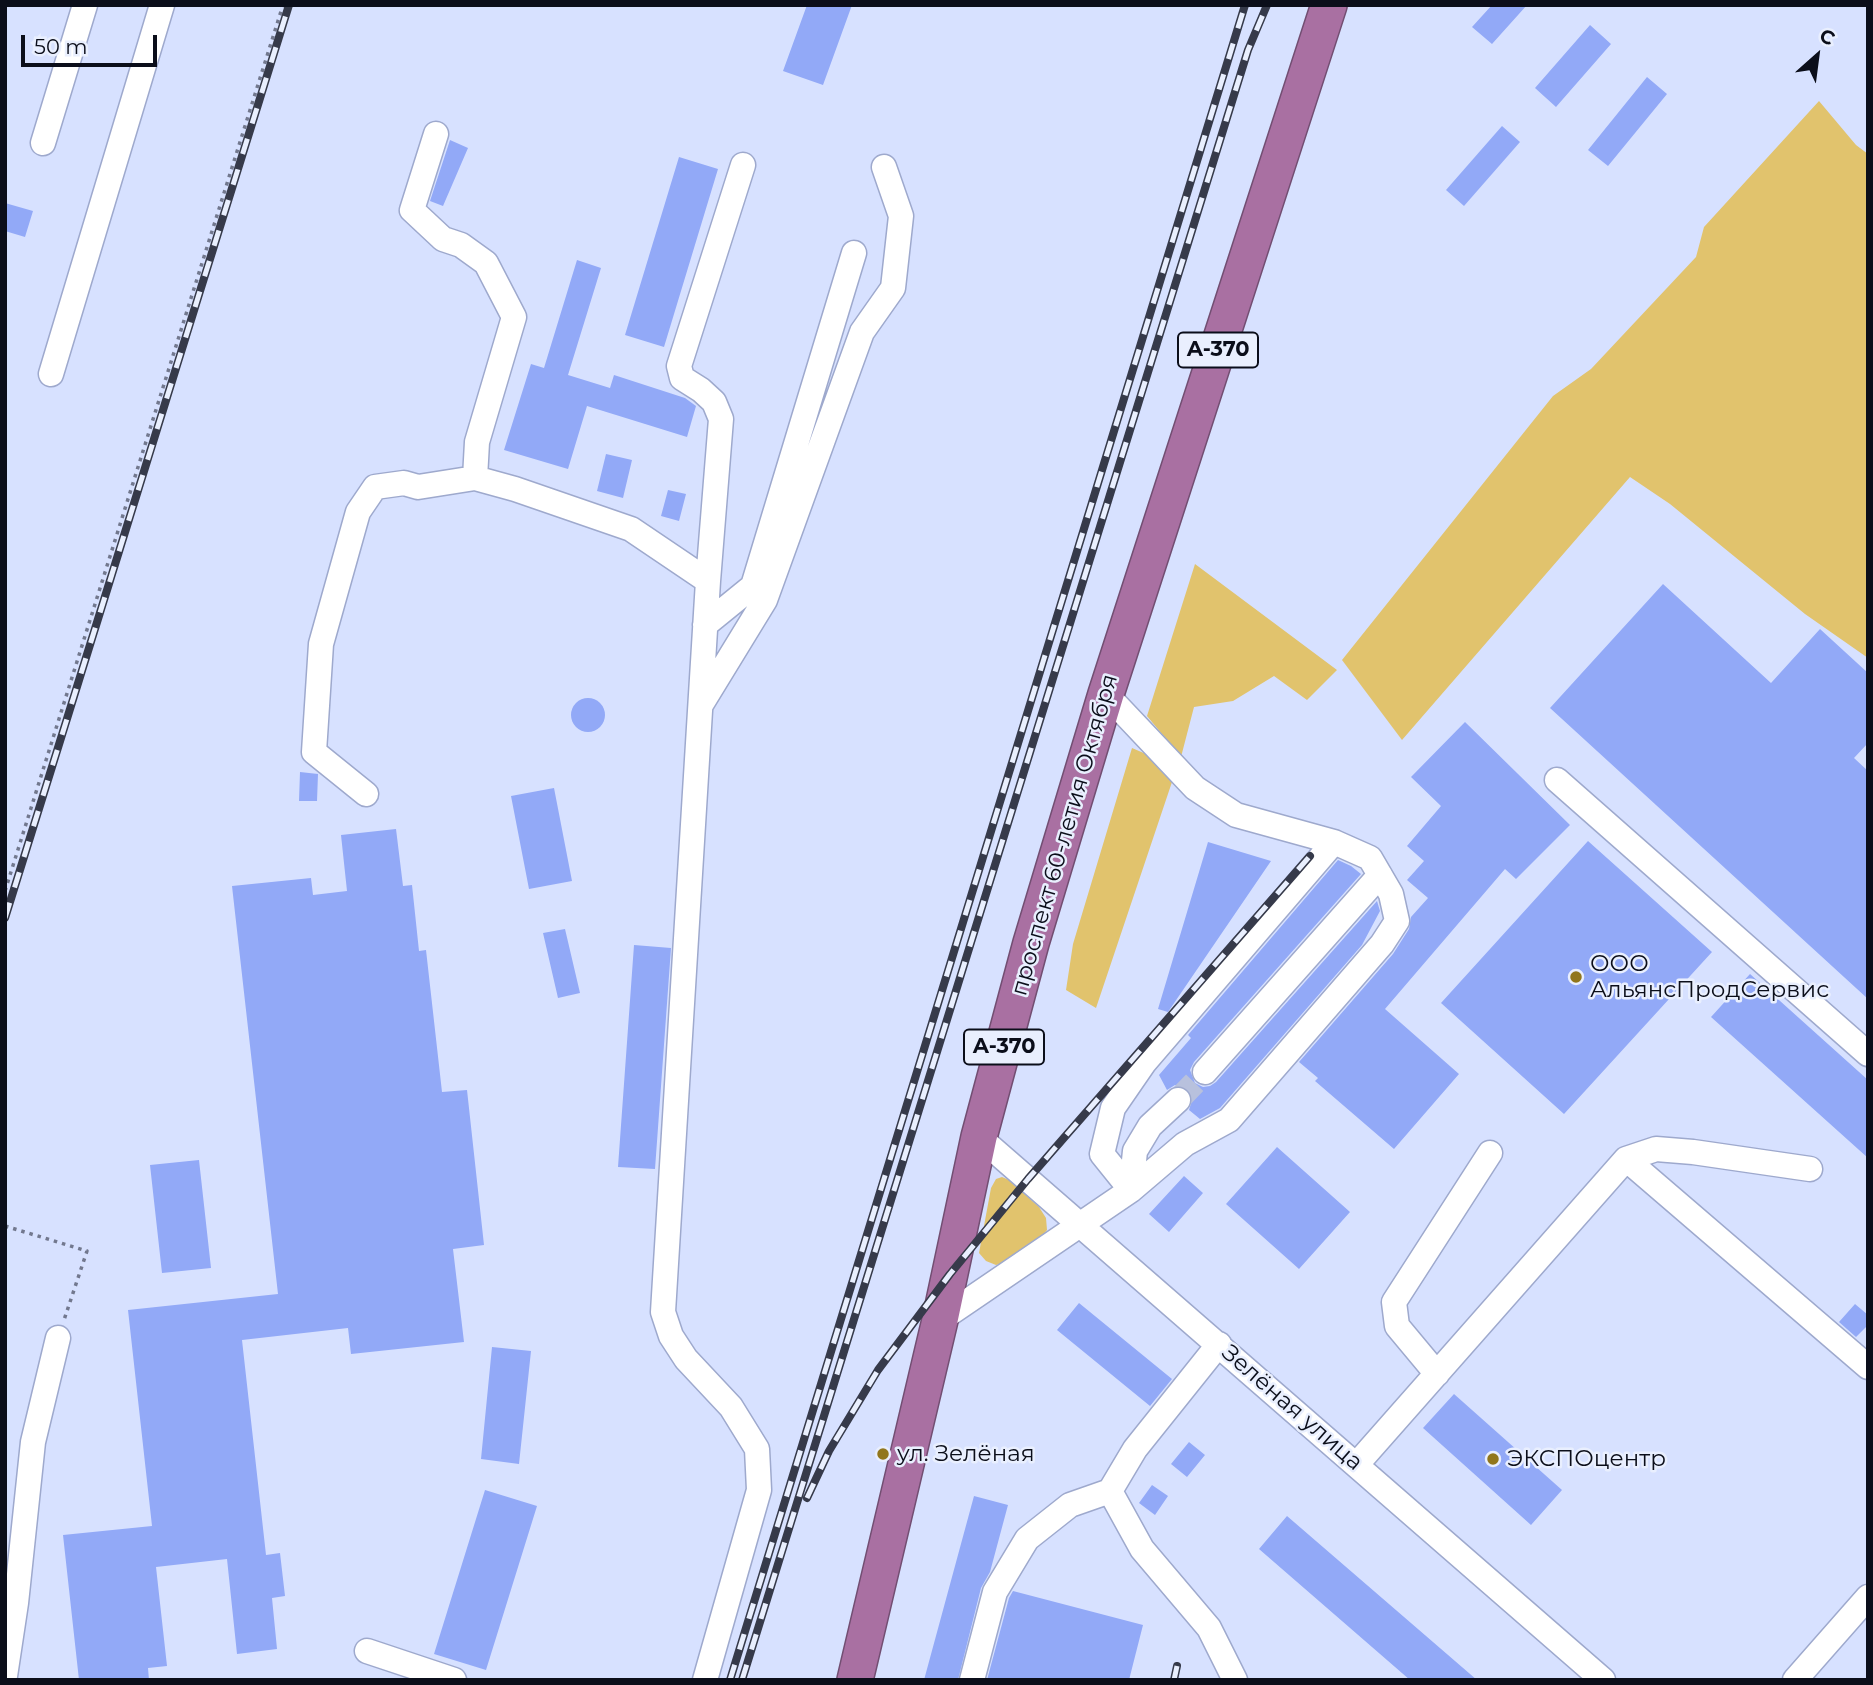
<!DOCTYPE html>
<html>
<head>
<meta charset="utf-8">
<style>
  body { margin:0 }
  #map { position:relative; width:1873px; height:1685px; overflow:hidden; background:#d7e1ff; font-family:Montserrat,sans-serif }
  canvas { display:block }
  .frame { position:absolute; inset:0; border:7px solid #0b0e1a; pointer-events:none }
  .north { position:absolute; left:1782px; top:21px; width:70px; height:70px; -webkit-text-stroke:5px #e9effe; paint-order:stroke; rotate:28deg; font-size:19px; font-weight:700; line-height:28px; text-align:center; color:#0b0e1a }
  .north::after { content:''; display:block; margin:auto; width:24px; height:32px; background:#0b0e1a; clip-path:polygon(50% 0,100% 100%,50% 72%,0 100%) }
  .scale { position:absolute; left:21px; top:35px; width:136px; height:32px; box-sizing:border-box; border:4px solid #0b0e1a; border-top:0; padding-left:9px; font-size:21px; line-height:24px; white-space:nowrap; color:#0b0e1a; -webkit-text-stroke:5px #e9effe; paint-order:stroke }
</style>
</head>
<body>
<div id="map">
<canvas width="1873" height="1685"></canvas>
<div class="frame"></div>
<div class="north">С</div>
<div class="scale">50 m</div>
</div>
<script>
const context = document.querySelector('canvas').getContext('2d');
context.lineJoin = 'round';
function paint(path, color) { context.fillStyle = color; context.fill(path, 'evenodd'); }
const toPath = rows => new Path2D(rows.map(r => 'M' + r).join(''));
function strokePath(path, color, width, dash) { context.strokeStyle = color; context.lineWidth = width; context.lineCap = dash ? 'butt' : 'round'; context.setLineDash(dash || []); context.stroke(path); }
function drawText(font, color, halo, rows, align = 'center') {
  context.font = font + ' Montserrat,sans-serif'; context.lineWidth = 5; context.setLineDash([]); context.textBaseline = 'middle'; context.strokeStyle = halo; context.fillStyle = color; for (const [text, x, y, turn = 0] of rows) {
    context.save(); context.translate(x, y); context.rotate((+turn || 0) * Math.PI / 180); context.textAlign = isNaN(turn) ? turn : align; if (halo) context.strokeText(text, 0, 0); context.fillText(text, 0, 0); context.restore();
  }
}
paint(toPath([
  [1819,101,1856,145,1868,154,1868,658,1805,614,1670,504,1630,477,1402,740,1342,660,1553,396,1591,369,1696,257,1704,227],
  [1195,564,1337,670,1307,700,1274,676,1233,701,1194,707,1181,757,1147,716],
  [1132,748,1153,757,1173,779,1096,1008,1066,990,1073,944],
  [1002,1177,1009,1180,1039,1207,1046,1218,1047,1230,1038,1241,1007,1262,996,1265,986,1261,979,1253,991,1188,996,1179]
]), '#e1c36d');
paint(toPath([
  [807,5,852,5,823,85,783,71],
  [1492,5,1527,5,1492,44,1472,27],
  [1590,25,1611,44,1556,107,1535,88],
  [1647,77,1667,94,1608,166,1588,150],
  [1502,126,1520,142,1464,206,1446,190],
  [450,140,468,148,443,206,430,201],
  [679,157,718,169,664,347,625,335],
  [5,203,33,211,25,237,5,231],
  [577,260,601,268,568,375,610,388,614,375,685,398,696,406,687,437,587,406,568,469,504,450,531,364,544,368],
  [606,454,632,460,623,498,597,491],
  [668,490,686,494,679,521,661,516],
  [1663,584,1771,683,1820,629,1868,673,1868,743,1854,758,1868,771,1868,999,1550,708],
  '571 715a17 17 0 1 1 34 0a17 17 0 1 1-34 0Z',
  [1465,722,1570,825,1516,879,1505,869,1385,1009,1459,1074,1394,1149,1315,1081,1318,1078,1299,1062,1393,954,1409,929,1411,917,1428,898,1407,880,1424,861,1407,846,1441,806,1411,777],
  [300,772,318,774,317,801,299,801],
  [554,788,572,881,529,889,511,796],
  [396,829,403,886,412,885,419,951,426,950,442,1092,467,1090,484,1245,453,1249,464,1342,351,1354,348,1328,242,1340,266,1555,280,1553,285,1596,272,1598,277,1649,237,1654,227,1559,156,1567,167,1666,148,1668,149,1680,79,1680,63,1535,152,1526,128,1310,278,1294,232,886,311,878,313,895,347,891,341,835],
  [1588,841,1712,952,1564,1114,1441,1003],
  [1208,842,1271,861,1168,1012,1158,1009],
  [1338,860,1351,866,1361,874,1194,1062,1190,1070,1195,1083,1203,1087,1210,1086,1216,1082,1377,901,1380,911,1362,945,1220,1108,1200,1119,1189,1110,1193,1097,1189,1090,1183,1086,1175,1085,1167,1090,1159,1075,1191,1038,1188,1035],
  [565,929,580,993,558,998,543,933],
  [634,945,671,948,655,1169,618,1167],
  [1750,974,1868,1080,1868,1158,1711,1017],
  [1277,1147,1350,1212,1299,1269,1226,1204],
  [199,1160,211,1268,162,1273,150,1165],
  [1184,1176,1203,1193,1169,1232,1149,1214],
  [1079,1303,1172,1379,1150,1406,1057,1330],
  [1855,1304,1868,1315,1868,1325,1856,1337,1839,1322],
  [492,1347,531,1351,519,1464,481,1459],
  [1454,1394,1562,1490,1531,1525,1423,1428],
  [1189,1442,1205,1455,1187,1477,1171,1464],
  [1152,1485,1168,1496,1155,1515,1139,1503],
  [485,1490,537,1506,486,1670,434,1654],
  [974,1496,1008,1505,990,1572,981,1588,958,1680,924,1680],
  [1287,1516,1477,1680,1410,1680,1259,1549],
  [1013,1591,1143,1625,1129,1680,987,1680,1009,1598]
]), '#92a9f7');
strokePath(toPath([
  [1178,1100,1205,1072]
]), '#b8c1dd', 24, [24, 12]);
const minor = toPath([
  [436,134,412,210,443,239,461,245,486,263,514,317,477,442,475,478],
  [43,143,85,5],
  [51,374,162,5],
  [708,581,721,419,714,402,701,390,682,378,679,366,743,165],
  [705,625,753,586,854,253],
  [702,703,765,600,862,332,893,288,901,216,884,167],
  [1557,780,1868,1054],
  [366,794,314,752,321,644,358,512,375,487,404,483,418,487,475,478,515,489,631,529,708,581,663,1312,671,1336,686,1359,731,1407,757,1449,759,1490,705,1680],
  [1205,1072,1380,875],
  [979,1137,1603,1680],
  [1626,1159,1868,1367],
  [1131,1190,1102,1154,1113,1108,1144,1063,1334,842],
  [1131,1190,1135,1151,1150,1126,1178,1100],
  [940,1320,1131,1190,1185,1144,1229,1120,1382,944,1397,921,1391,894,1370,858,1334,842,1236,815,1195,788,1106,694],
  [1219,1344,1135,1449,1110,1491,1142,1549,1209,1628,1235,1680],
  [1437,1374,1397,1326,1394,1302,1490,1153],
  [1357,1464,1626,1159,1656,1149,1693,1152,1810,1169],
  [367,1651,454,1680],
  [5,1676,16,1603,33,1442,58,1338],
  [972,1680,995,1592,1027,1539,1070,1505,1110,1491],
  [1795,1680,1868,1597]
]);
const highway = toPath([
  [855,1680,940,1320,979,1137,1031,943,1106,694,1329,5]
]);
strokePath(minor, '#9ea9cd', 27);
strokePath(highway, '#724e72', 38);
strokePath(toPath([
  [5,891,283,5],
  [5,1226,87,1251,64,1320]
]), '#72788e', 3.5, [3.5, 5]);
strokePath(minor, '#fff', 24);
strokePath(highway, '#a970a2', 35);
const rail = toPath([
  [5,918,289,5],
  [807,1498,829,1451,878,1370,950,1274,1028,1179,1310,856],
  [730,1680,1245,5],
  [742,1680,1248,50,1267,5],
  [1174,1680,1177,1666]
]);
strokePath(rail, '#363a4a', 8);
strokePath(rail, '#e9effe', 5, [16]);
for (const [x, y, r, color] of [
  [1576,977,7,"#91761c"],
  [883,1454,7,"#91761c"],
  [1493,1459,7,"#91761c"]
]) { const dot = new Path2D(); dot.arc(x, y, r, 0, 2 * Math.PI); context.fillStyle = color; context.fill(dot); strokePath(dot, '#e9effe', 2.5); }
for (const [x, y, w] of [
  [1218,350,80],
  [1004,1047,80]
]) { const box = new Path2D(); box.roundRect(x - w / 2, y - 17.5, w, 35, 5); context.fillStyle = '#e9effe'; context.fill(box); strokePath(box, '#0b0e1a', 2); }
drawText('bold 21px', '#0b0e1a', null, [
  ["А-370",1218,350],
  ["А-370",1004,1047]
]);
drawText('23px', '#0b0e1a', '#e9effe', [
  ["проспект 60-летия Октября",1065,835,-74],
  ["Зелёная улица",1292,1408,41]
]);
drawText('23px', '#0b0e1a', '#e9effe', [
  ["ООО",1590,964],
  ["АльянсПродСервис",1590,990],
  ["ул. Зелёная",897,1454],
  ["ЭКСПОцентр",1507,1459]
], 'left');
</script>
</body>
</html>
